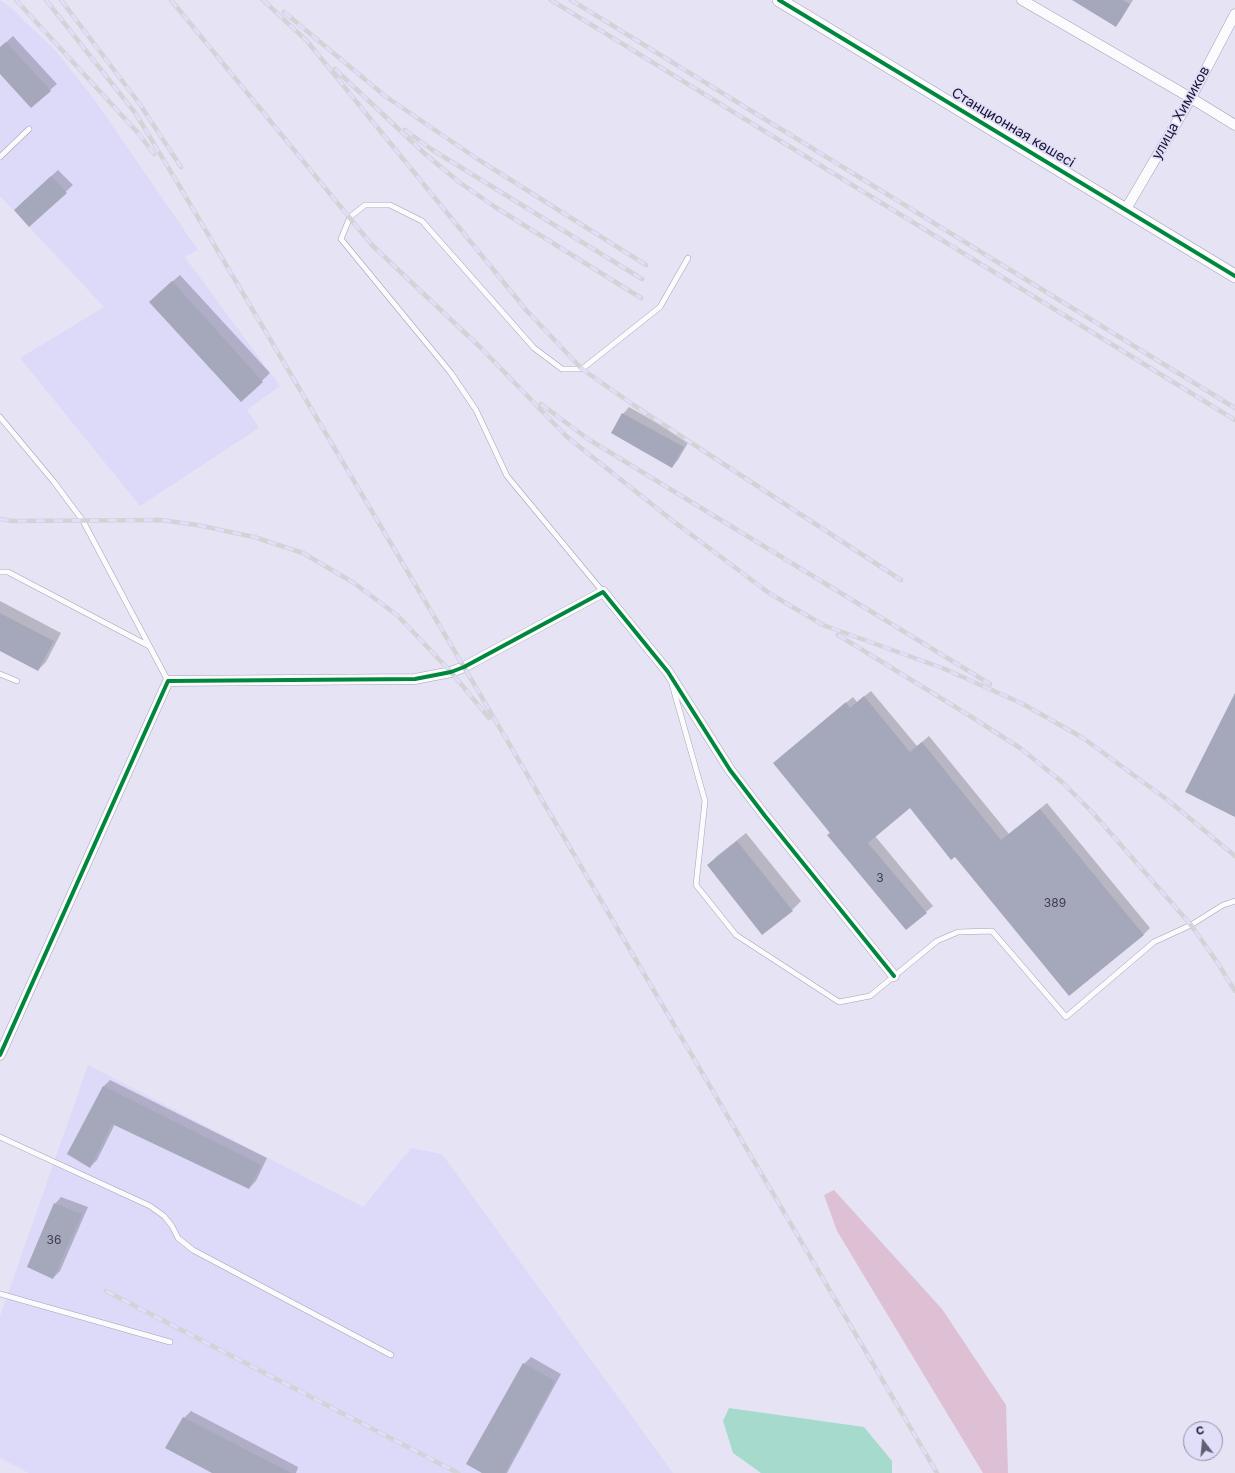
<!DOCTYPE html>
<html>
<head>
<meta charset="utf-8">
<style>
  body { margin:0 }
  #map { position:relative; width:1235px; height:1473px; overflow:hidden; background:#e6e4f4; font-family:Inter,sans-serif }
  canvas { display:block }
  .north { position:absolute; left:1183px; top:1421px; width:40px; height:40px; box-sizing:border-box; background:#e1defa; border:1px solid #918ea8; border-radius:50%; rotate:344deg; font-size:11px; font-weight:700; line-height:16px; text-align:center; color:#1a152e }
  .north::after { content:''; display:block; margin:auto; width:14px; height:18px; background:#615d73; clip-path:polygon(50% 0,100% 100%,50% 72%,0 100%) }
</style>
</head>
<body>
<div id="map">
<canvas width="1235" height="1473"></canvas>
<div class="north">С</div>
</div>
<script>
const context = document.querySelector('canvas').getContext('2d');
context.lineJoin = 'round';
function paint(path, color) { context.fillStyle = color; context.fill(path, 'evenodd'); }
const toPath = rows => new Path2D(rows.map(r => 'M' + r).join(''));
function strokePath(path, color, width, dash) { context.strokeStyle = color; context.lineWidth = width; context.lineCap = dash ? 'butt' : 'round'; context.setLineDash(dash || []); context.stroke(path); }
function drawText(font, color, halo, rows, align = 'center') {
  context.font = font + ' Inter,sans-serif'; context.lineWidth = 3.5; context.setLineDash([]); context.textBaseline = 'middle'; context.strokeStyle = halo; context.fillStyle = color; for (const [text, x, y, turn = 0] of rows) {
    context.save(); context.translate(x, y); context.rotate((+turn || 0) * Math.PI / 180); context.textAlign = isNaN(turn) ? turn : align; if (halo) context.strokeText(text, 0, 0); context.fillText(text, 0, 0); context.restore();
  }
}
paint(toPath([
  [0,0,9,6,56,51,94,99,198,250,185,257,280,386,247,410,259,428,140,506,20,358,104,307,0,196],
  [88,1065,363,1207,411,1148,442,1154,673,1473,29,1473,0,1458,0,1316]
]), '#ddd9f9');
paint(toPath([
  [834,1190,942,1309,1006,1405,1008,1473,983,1473,837,1231,824,1195]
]), '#ddc0d4');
paint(toPath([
  [729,1408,864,1427,892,1461,892,1473,761,1473,733,1453,723,1421]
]), '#a6dacd');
paint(toPath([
  [1074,0,1133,0,1120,21,1116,25],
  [13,36,57,84,50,90,0,72,0,48],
  [58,170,73,185,29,226,22,203],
  [180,275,270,373,241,401,158,294],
  [629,407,689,441,678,460,672,467,623,414],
  [0,601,61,633,46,662,38,670,0,650],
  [871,691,917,746,929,736,1009,834,1047,803,1150,928,1143,935,955,856,910,807,875,836,933,906,926,912,831,832,781,757,853,697,857,702],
  [746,833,801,901,792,910,708,865,717,856],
  [110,1080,267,1158,256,1181,249,1188,115,1124,97,1160,90,1167,103,1087],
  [61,1197,88,1207,60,1271,53,1278,55,1204],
  [531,1357,561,1374,507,1473,484,1473,524,1364],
  [191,1411,298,1467,296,1473,214,1473,184,1418]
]), '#0003');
paint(toPath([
  [1072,0,1123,0,1130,4,1116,27],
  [6,42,51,91,31,108,0,74,0,47],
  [51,176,67,193,29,227,14,210],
  [172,281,263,382,241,402,149,302],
  [622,413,684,447,672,468,611,433],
  [0,613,54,641,38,671,0,651],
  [1235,693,1235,817,1185,792],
  [864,696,910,752,922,742,1001,840,1040,809,1144,935,1069,996,955,857,951,860,910,808,868,843,927,913,906,930,827,835,830,833,773,763,846,702,850,708],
  [737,841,793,911,762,935,707,865],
  [103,1086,261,1165,249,1189,112,1124,90,1168,67,1154],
  [54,1203,82,1214,53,1279,27,1267],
  [523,1363,555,1381,505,1473,482,1473,466,1464],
  [183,1417,291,1473,212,1473,165,1448]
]), '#a5a8ba');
const service = toPath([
  [0,157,29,129],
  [0,417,54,482,83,521,168,681],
  [0,572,8,572,149,646],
  [603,592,507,476,476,410,451,373,341,239,350,217,365,205,390,205,422,221,534,348,562,369,582,369,660,307,688,258],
  [0,674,17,681],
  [672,684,705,801,696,885,736,935,839,1002,870,996,937,941,958,932,992,931,1066,1017,1154,942,1191,925,1223,905,1235,901],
  [0,1137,150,1206,164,1216,172,1226,178,1238,193,1250,391,1355],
  [0,1294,170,1342]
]);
const minor = toPath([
  [1022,0,1191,98,1235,125],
  [1126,209,1191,98,1235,14],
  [0,1055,168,681,415,679,451,672,464,667,603,592,668,672,730,770,765,816,894,976]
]);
const tertiary = toPath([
  [779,0,1235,276]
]);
strokePath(service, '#a4a1b4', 6);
strokePath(minor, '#a4a1b4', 11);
strokePath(tertiary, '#a4a1b4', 14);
strokePath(service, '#fbfbfd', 5);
strokePath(minor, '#fbfbfd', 10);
strokePath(tertiary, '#fbfbfd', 13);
const rail = toPath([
  [16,0,138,133,154,154],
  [46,0,136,114,180,187,464,667,937,1473],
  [61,0,139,103,181,167],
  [171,0,372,245,482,349,566,436,673,521,769,593,823,625,945,669,1023,704,1083,738,1169,801,1235,856],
  [263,0,307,41,527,311,582,369,635,406,901,580],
  [551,0,1235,420],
  [571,0,1235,408],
  [284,12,385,96,479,160,646,265],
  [335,69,424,153,459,182,495,207,641,298],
  [405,130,431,149,642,279],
  [541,404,588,439,990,684],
  [0,519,13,521,161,520,197,525,254,537,303,553,354,583,398,616,451,672,489,718],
  [838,635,970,716,1020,748,1062,782,1093,813,1191,925,1217,962,1235,991],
  [106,1291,458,1473]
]);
strokePath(rail, '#d2d2d7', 4.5);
strokePath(rail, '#e1defa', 3, [9]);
strokePath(toPath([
  [779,0,1235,276],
  [0,1055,168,681,415,679,451,672,464,667,603,592,668,672,730,770,765,816,894,976]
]), '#00873e', 4);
drawText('12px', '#3d3a51', null, [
  ["3",880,878],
  ["389",1055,903],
  ["36",54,1240]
]);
drawText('14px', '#1a152e', '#e1defa', [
  ["улица Химиков",1181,113,-61],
  ["Станционная көшесі",1013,128,31]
]);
</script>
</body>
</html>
